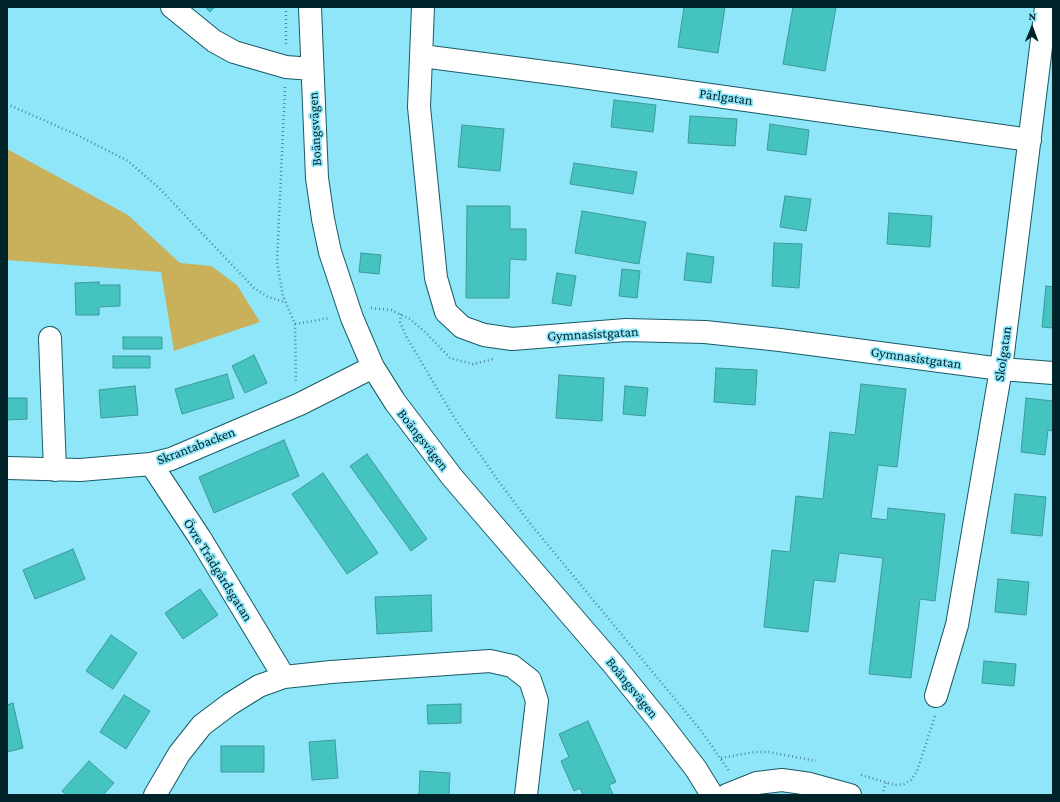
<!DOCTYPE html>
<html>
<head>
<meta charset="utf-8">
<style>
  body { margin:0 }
  #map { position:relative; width:1060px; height:802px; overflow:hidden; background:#8fe6f9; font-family:"Crimson Pro",serif }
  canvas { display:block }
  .frame { position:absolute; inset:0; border:8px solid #002229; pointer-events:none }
  .north { position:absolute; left:1012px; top:8px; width:40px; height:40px; -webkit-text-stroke:3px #8fe6f9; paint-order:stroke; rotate:1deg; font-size:11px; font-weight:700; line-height:16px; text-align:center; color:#002229 }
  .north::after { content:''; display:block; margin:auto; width:14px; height:18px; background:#002229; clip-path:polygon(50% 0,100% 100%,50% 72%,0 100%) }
</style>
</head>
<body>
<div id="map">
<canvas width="1060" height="802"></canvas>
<div class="frame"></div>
<div class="north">N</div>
</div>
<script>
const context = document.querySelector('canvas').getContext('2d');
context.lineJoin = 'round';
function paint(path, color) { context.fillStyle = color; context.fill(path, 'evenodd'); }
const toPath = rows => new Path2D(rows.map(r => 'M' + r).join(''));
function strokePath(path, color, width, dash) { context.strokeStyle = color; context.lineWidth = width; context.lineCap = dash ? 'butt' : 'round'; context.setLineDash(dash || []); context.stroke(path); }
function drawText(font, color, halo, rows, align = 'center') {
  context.font = font + ' "Crimson Pro",serif'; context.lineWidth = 3.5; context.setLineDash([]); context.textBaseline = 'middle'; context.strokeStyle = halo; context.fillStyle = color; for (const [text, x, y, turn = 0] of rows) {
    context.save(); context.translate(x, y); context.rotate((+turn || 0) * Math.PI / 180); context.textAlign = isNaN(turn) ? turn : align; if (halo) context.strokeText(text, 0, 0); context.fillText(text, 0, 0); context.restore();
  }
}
paint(toPath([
  [7,149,128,215,180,263,211,266,237,285,260,322,174,351,161,272,7,260]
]), '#c9b05b');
const building = toPath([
  [205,7,215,7,210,12,205,7],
  [684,7,725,7,718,53,678,47,684,7],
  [793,7,836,7,825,71,783,64,793,7],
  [614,100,656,105,653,132,611,127,614,100],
  [690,116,737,119,735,146,688,143,690,116],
  [770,124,809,130,806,155,767,150,770,124],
  [462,125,504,129,500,171,458,167,462,125],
  [574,163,637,172,633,194,570,184,574,163],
  [785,196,811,199,806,231,780,227,785,196],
  [467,206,510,206,510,229,526,229,526,260,510,259,509,298,466,298,467,206],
  [582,211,646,222,639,264,575,253,582,211],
  [889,213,932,216,930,247,887,244,889,213],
  [774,243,802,244,799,288,772,286,774,243],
  [361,253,381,255,379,274,359,272,361,253],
  [687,253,714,257,711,283,684,280,687,253],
  [622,269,640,271,637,298,619,296,622,269],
  [557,273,576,276,571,306,552,303,557,273],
  [99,282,99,285,120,285,120,306,99,307,99,315,76,315,75,283,99,282],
  [1046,286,1053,287,1053,328,1042,327,1046,286],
  [123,337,162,337,162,349,123,349,123,337],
  [254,355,267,383,245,393,232,366,254,355],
  [113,356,150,356,150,368,113,368,113,356],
  [716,368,757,370,755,405,714,402,716,368],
  [227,374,234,398,182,414,175,389,227,374],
  [559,375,604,378,602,421,556,418,559,375],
  [861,384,906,389,897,467,878,465,871,518,887,520,888,508,945,514,935,601,920,599,911,678,869,674,883,558,839,553,835,582,814,580,808,632,764,627,772,550,790,552,796,496,823,499,830,432,855,435,861,384],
  [135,386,138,415,101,418,99,390,135,386],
  [625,386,648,388,645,416,623,414,625,386],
  [7,398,27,398,27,419,7,420,7,398],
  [1026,398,1053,401,1053,431,1048,430,1045,455,1021,452,1026,398],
  [284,440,299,476,214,513,199,477,284,440],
  [367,454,427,539,411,551,350,466,367,454],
  [323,473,378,553,347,574,292,494,323,473],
  [1015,494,1046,497,1042,536,1011,533,1015,494],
  [73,549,85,579,35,599,23,570,73,549],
  [998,579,1029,582,1026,615,995,612,998,579],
  [200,589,218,615,183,639,165,613,200,589],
  [431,595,432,631,377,634,375,597,431,595],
  [111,635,137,653,113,689,86,671,111,635],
  [984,661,1016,664,1014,686,982,683,984,661],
  [124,695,150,711,126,749,100,732,124,695],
  [13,703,23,748,7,752,7,705,13,703],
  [461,704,461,723,428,724,427,705,461,704],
  [588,721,616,782,609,785,613,795,583,795,580,788,574,791,561,761,569,757,559,734,588,721],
  [335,740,338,778,312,780,309,742,335,740],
  [221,746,264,746,264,772,221,772,221,746],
  [89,761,114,783,103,795,66,795,62,791,89,761],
  [420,771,450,773,449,795,419,795,420,771]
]);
paint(building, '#45c3c1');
strokePath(building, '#3c9a98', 1);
const minor = toPath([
  [172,7,214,41,234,52,286,67,312,69],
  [310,7,317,178,323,219,330,252,352,318,373,367,395,402,452,477,613,664,660,722,696,769,712,795],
  [423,7,419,107,436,278,446,312,462,327,484,335,512,339,626,330,705,332,780,340,1001,369,1053,373],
  [422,56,568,75,1030,140],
  [50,338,55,470],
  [151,464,200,538,284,677],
  [7,468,80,470,151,464,171,459,300,404,373,367],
  [936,696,957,625,1001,369,1046,7],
  [155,795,179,754,202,725,230,704,259,686,284,677,331,672,490,661,512,666,530,680,537,701,526,795],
  [727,795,757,783,782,780,810,784,850,795]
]);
strokePath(minor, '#195a66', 24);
strokePath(toPath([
  [286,44,286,7],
  [285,87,277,262,283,296,295,324,296,383],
  [7,104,75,134,128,161,158,187,254,288,268,297,285,302],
  [371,308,391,310,410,319,426,333,450,358,473,364,494,359],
  [401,314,400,322,407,338,454,417,497,479,529,522,702,732,729,771],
  [295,324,330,318],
  [721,758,755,752,769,752,816,761],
  [861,775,895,785,904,784,911,780,917,771,935,716],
  [882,795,886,783]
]), '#4c8a97', 2.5, [1, 3]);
strokePath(minor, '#fff', 22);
drawText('14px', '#002229', '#8fe6f9', [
  ["Pärlgatan",726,97,8],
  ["Boängsvägen",315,129,-93],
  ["Gymnasistgatan",593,334,-3],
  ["Skolgatan",1003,354,-82],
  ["Gymnasistgatan",916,358,8],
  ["Boängsvägen",423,440,52],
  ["Skrantabacken",196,446,-21],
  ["Övre Trädgårdsgatan",218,570,58],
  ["Boängsvägen",632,688,51]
]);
</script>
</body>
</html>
